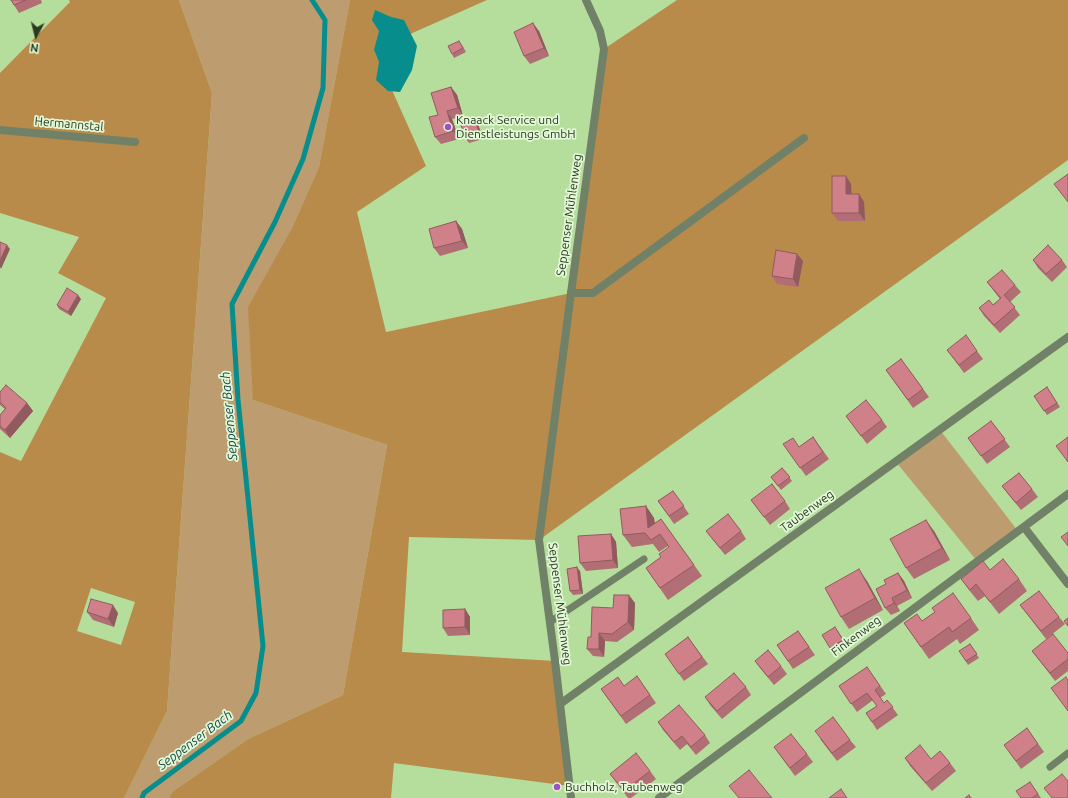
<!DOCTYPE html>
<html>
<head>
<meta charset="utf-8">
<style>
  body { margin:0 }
  #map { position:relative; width:1068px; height:798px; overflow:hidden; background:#b5de9c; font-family:Ubuntu,sans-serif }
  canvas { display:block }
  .north { position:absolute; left:16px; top:16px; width:40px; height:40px; -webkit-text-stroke:3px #e3f8d7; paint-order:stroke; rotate:187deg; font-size:11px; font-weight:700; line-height:16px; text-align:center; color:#2a3a20 }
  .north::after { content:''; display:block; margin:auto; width:14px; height:18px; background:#2a3a20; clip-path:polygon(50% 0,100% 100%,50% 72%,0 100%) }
</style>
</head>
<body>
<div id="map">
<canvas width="1068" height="798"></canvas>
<div class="north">N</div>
</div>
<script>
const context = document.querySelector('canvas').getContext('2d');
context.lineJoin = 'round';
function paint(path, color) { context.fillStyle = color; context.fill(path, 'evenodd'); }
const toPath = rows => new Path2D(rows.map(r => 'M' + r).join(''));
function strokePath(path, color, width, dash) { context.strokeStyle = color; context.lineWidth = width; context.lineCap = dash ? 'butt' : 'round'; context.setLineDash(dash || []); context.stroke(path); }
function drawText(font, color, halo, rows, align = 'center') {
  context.font = font + ' Ubuntu,sans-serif'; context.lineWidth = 3.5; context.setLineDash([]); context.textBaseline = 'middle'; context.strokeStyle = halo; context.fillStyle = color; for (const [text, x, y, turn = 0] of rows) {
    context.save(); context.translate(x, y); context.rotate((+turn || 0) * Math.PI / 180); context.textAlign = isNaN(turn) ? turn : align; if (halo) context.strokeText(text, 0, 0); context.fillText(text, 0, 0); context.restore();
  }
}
paint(toPath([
  [179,0,350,0,319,167,291,230,253,400,387,445,343,695,248,739,172,792,169,798,124,798,167,711,212,93],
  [940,430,1018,531,977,561,896,462]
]), '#bd9c70');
paint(toPath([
  [69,0,179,0,212,93,167,711,124,798,0,798,0,452,21,461,106,298,58,273,79,237,0,213,0,73,70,2],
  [91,588,135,602,121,645,77,631],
  [350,0,487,0,374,50,426,166,357,212,386,332,571,293,604,49,677,0,1068,0,1068,160,539,540,409,537,402,652,555,661,569,786,394,763,391,798,169,798,172,792,248,739,343,695,387,445,253,400,248,307,291,230,319,167]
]), '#b88b4b');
paint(toPath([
  [375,10,391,17,404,20,417,46,412,70,400,92,388,91,376,80,379,62,374,50,379,31,372,20]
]), '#078d8c');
strokePath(toPath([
  [142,798,144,793,241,721,256,693,263,646,238,400,232,304,275,222,303,159,323,88,325,20,312,0]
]), '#078d8c', 5);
strokePath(toPath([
  [550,622,644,559],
  [1050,767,1068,753]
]), '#708167', 7);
strokePath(toPath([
  [0,130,135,142],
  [571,293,593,293,804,138],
  [1024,527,1068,584],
  [560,704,1068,337],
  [659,798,1068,494]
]), '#708167', 8);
strokePath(toPath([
  [571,798,555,661,539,540,571,293,604,49,600,31,586,0]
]), '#708167', 8);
paint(toPath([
  [11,0,41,0,42,3,19,13,14,5],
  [539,31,549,56,530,64,524,56],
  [462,45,466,52,454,58,452,54],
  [451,87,457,95,463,116,452,119,459,139,441,144,435,137,438,115],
  [478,124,483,139,469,143,466,139],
  [846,176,851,184,851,194,859,194,864,202,865,221,838,221,832,213],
  [456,221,462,229,468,248,440,256,434,248],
  [797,254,803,261,798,287,777,284,772,276],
  [1033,260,1062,260,1067,267,1052,282,1038,268],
  [987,282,1015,285,1021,292,1010,302,1020,315,1000,333,984,316,979,308,993,305,1000,299,993,290],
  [81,299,71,316,59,309,57,305],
  [947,350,977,351,983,359,964,373],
  [901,359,929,397,913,408,886,370],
  [1047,387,1060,407,1047,415,1034,396],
  [0,392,27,403,33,411,10,438,0,429,0,415,5,409,0,405],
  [846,416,882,420,887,427,867,444],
  [991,421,1010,447,987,464,968,438],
  [813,437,829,459,806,476,783,444,799,447],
  [782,468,792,481,781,490,771,477],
  [1002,486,1032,489,1038,497,1021,510,1008,494],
  [673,491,689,514,674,524,658,501],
  [751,500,785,501,790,509,770,525],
  [646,506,654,518,655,523,661,519,702,576,668,600,646,568,661,557,669,547,668,546,659,552,653,544,632,547,623,535],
  [706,531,741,531,746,539,725,555],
  [934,531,950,560,914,579,906,568],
  [611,534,616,542,618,568,586,571,580,563],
  [990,570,1019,579,1027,591,999,614,985,596,978,601,969,590,961,579],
  [580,571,583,594,573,595,570,591],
  [898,573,904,581,912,598,897,606,900,611,891,615,885,608,886,584],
  [867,581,883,610,849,629,841,617],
  [635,603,634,630,617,642,605,641,604,657,593,656,587,649,591,637,613,608],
  [1020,605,1059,617,1065,624,1046,639],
  [465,609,470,617,470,635,448,636,443,628],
  [87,612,118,613,114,627,93,620],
  [971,618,979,630,960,644,957,639,929,659,904,623,922,621],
  [798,631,815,655,793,669,777,645],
  [838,631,846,644,833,652,830,648],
  [688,637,708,664,684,681,665,654],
  [970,644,979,658,968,665,959,651],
  [1032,651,1068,653,1068,671,1055,681],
  [755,661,781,666,787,674,774,685,760,668],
  [867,667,886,694,880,698,884,703,887,700,898,715,877,730,866,713,877,706,873,700,857,712,839,686],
  [637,676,656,703,626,724,601,689,624,686],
  [746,687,751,695,722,719,710,705,705,697],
  [658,722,705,735,710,743,696,755,687,744,680,750,663,730],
  [1027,728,1044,752,1021,769,1004,745],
  [820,739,850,740,856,747,837,761],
  [774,747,807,754,813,762,795,776],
  [905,758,931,759,950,763,956,771,932,791,910,766],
  [650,771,656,779,631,798,628,798,610,774],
  [1030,782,1041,798,1021,798]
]), '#b26e75');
paint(toPath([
  [533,23,539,31,549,56,544,48],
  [451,87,457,95,463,116,458,108],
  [447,111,452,119,459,139,453,131],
  [475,120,478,124,483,139,480,135],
  [846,176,851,184,852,202,846,194],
  [859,194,864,202,865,221,859,213],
  [456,221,462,229,468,248,462,241],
  [7,245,10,249,1,269,0,267,0,261],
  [797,254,803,261,798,287,793,279],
  [78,295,81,299,71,316,68,312],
  [27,403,33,411,10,438,5,430],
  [646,506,654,518,656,537,648,528],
  [926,520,934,531,950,560,942,548],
  [611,534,616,542,618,568,613,560],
  [577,567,580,571,583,594,580,590],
  [859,569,867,581,883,610,875,598],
  [898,573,904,581,912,598,907,590],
  [629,595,635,603,634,630,628,622],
  [892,598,897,606,900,611,894,603],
  [113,605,118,613,114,627,108,619],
  [465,609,470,617,470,635,465,627],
  [599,633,605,641,604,657,599,649]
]), '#915a5f');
const building = toPath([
  [11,0,26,0,14,5,11,0],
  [533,23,544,48,524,56,514,32,533,23],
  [459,41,463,48,452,54,448,46,459,41],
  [451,87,458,108,447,111,453,131,435,137,429,117,438,115,431,93,451,87],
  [475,120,480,135,466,139,461,125,475,120],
  [1068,174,1068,202,1054,184,1068,174],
  [832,176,846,176,846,194,859,194,859,213,832,213,832,176],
  [456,221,462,241,434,248,429,229,456,221],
  [0,242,7,245,0,261,0,242],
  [1048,245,1062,260,1046,274,1033,260,1048,245],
  [776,250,797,254,793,279,772,276,776,250],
  [1002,270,1015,285,1004,295,1015,307,994,325,979,308,989,300,993,305,1001,298,987,282,1002,270],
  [67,288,78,295,68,312,57,305,67,288],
  [966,335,977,351,959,365,947,350,966,335],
  [901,359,923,389,908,400,886,370,901,359],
  [6,385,27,403,5,430,0,426,0,415,6,408,0,402,0,392,6,385],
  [1047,387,1057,403,1044,411,1034,396,1047,387],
  [866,400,882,420,861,436,846,416,866,400],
  [991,421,1005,439,981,456,968,438,991,421],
  [813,437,823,452,800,468,783,444,793,438,799,447,813,437],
  [1068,437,1068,462,1056,446,1068,437],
  [782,468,790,477,778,486,771,477,782,468],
  [1019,473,1032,489,1016,503,1002,486,1019,473],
  [772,484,785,501,764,517,751,500,772,484],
  [673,491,684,506,669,516,658,501,673,491],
  [646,506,648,528,661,519,694,565,660,588,646,568,661,557,659,554,669,547,660,534,651,540,645,533,623,535,620,509,646,506],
  [728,514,741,531,720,548,706,531,728,514],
  [926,520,942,548,906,568,890,539,926,520],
  [1068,532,1068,546,1061,537,1068,532],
  [611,534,613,560,580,563,578,536,611,534],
  [1003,559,1019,579,990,602,976,584,970,590,961,579,983,561,990,570,1003,559],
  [577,567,580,590,570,591,567,569,577,567],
  [859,569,875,598,841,617,825,588,859,569],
  [898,573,907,590,892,598,894,603,885,608,876,589,886,584,884,580,898,573],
  [1039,591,1059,617,1041,631,1020,605,1039,591],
  [953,593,971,618,952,632,949,627,921,647,904,623,917,614,922,621,935,612,932,608,953,593],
  [614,595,629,595,628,622,612,634,599,633,599,649,587,649,588,637,591,637,592,607,613,608,614,595],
  [91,599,113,605,108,619,87,612,91,599],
  [465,609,465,627,443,628,443,610,465,609],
  [1068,618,1068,626,1064,621,1068,618],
  [835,627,843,640,830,648,822,635,835,627],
  [798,631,809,647,788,661,777,645,798,631],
  [1053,634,1068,653,1068,659,1050,673,1032,651,1053,634],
  [688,637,702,657,679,674,665,654,688,637],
  [970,644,977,654,966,661,959,651,970,644],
  [768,650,781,666,768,677,755,661,768,650],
  [867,667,880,686,875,690,884,703,887,700,893,707,872,722,866,713,877,706,867,693,851,704,839,686,867,667],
  [734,673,746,687,717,711,705,697,734,673],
  [637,676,650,695,621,716,601,689,618,677,624,686,637,676],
  [1066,677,1068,681,1068,711,1051,688,1066,677],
  [679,705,705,735,691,747,682,736,674,742,658,722,679,705],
  [833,717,850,740,832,753,815,731,833,717],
  [1027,728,1038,744,1016,761,1004,745,1027,728],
  [791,734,807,754,790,768,774,747,791,734],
  [920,745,931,759,940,751,950,763,926,783,905,758,920,745],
  [636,753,650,771,624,791,610,774,636,753],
  [749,770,772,798,739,798,729,786,749,770],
  [1062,774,1068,781,1068,798,1052,798,1044,788,1062,774],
  [1030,782,1038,794,1032,798,1021,798,1016,791,1030,782],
  [841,789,847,798,829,798,841,789],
  [969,795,971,798,965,798,969,795]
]);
paint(building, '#cf8088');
strokePath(building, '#915a5f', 1);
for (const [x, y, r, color] of [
  [448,127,4,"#9f51c2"],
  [557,787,4,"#9f51c2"]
]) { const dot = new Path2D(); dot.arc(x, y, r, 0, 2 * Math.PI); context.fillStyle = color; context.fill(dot); strokePath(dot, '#e3f8d7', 1.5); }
drawText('12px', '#2a3a20', '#e3f8d7', [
  ["Knaack Service und",456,120],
  ["Dienstleistungs GmbH",456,134],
  ["Buchholz, Taubenweg",565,787]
], 'left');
drawText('12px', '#2a3a20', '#e3f8d7', [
  ["Hermannstal",69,124,5],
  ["Seppenser Mühlenweg",569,215,-82],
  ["Taubenweg",807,511,-36],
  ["Seppenser Mühlenweg",560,604,83],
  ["Finkenweg",856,636,-37]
]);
drawText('italic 13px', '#184848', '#e3f8d7', [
  ["Seppenser Bach",229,416,-95],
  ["Seppenser Bach",195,740,-37]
]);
</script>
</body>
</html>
